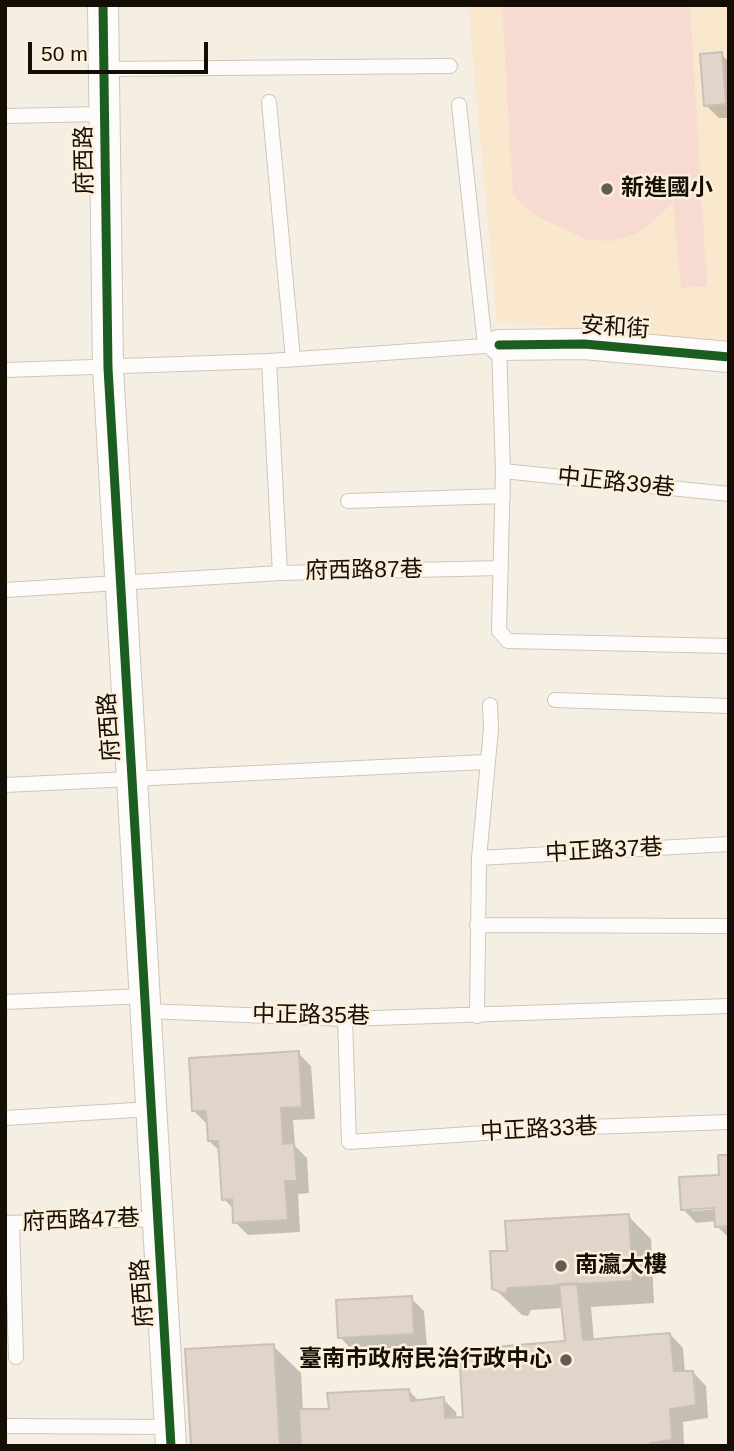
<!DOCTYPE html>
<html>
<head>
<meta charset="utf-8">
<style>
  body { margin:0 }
  #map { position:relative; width:734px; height:1451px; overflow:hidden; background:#f5eee3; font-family:Helvetica,sans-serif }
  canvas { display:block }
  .frame { position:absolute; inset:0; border:7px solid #150e04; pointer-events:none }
  .scale { position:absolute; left:28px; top:42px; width:180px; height:32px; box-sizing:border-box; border:4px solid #150e04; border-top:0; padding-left:9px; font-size:21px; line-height:24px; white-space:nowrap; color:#150e04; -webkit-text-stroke:5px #fcefdc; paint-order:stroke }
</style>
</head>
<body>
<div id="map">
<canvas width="734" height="1451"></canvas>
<div class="frame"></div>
<div class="scale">50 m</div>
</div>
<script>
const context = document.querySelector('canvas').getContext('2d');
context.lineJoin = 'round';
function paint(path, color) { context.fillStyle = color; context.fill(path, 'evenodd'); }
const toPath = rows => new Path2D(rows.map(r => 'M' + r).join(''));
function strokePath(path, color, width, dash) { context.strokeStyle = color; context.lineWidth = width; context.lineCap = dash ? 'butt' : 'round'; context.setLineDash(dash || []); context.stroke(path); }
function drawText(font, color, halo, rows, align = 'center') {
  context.font = font + ' Helvetica,"Noto Sans TC",sans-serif'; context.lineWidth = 5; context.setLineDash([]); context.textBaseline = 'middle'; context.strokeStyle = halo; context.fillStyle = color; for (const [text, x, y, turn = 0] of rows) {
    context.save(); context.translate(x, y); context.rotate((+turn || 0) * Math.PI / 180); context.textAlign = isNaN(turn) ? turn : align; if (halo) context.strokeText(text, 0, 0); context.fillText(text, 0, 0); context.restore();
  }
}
paint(toPath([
  [468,5,729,5,729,341,497,322]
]), '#f9e7ce');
paint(toPath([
  [502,5,690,5,707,286,681,288,673,203,638,233,612,241,587,240,536,216,513,195]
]), '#f7dbd0');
paint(toPath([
  [721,54,729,62,729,118,719,118,706,105],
  [298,1053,311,1066,315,1119,293,1120,295,1146,307,1158,309,1193,298,1194,300,1232,248,1235,235,1222,234,1209,224,1199,221,1152,209,1141,207,1124,194,1111],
  [729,1156,729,1238,717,1226,717,1221,696,1223,683,1209,721,1176],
  [723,1205,723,1209,692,1211,692,1208],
  [628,1216,651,1239,654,1303,591,1307,594,1341,670,1334,683,1348,685,1373,693,1372,706,1386,708,1418,683,1422,684,1446,193,1446,273,1346,301,1373,303,1411,331,1411,409,1391,419,1401,443,1399,456,1412,457,1419,465,1419,566,1343,563,1308,531,1310,528,1316,522,1315,494,1288,508,1253],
  [411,1298,424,1311,427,1347,353,1351,340,1337]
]), '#0003');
const building = toPath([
  [722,52,726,104,704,106,700,54,722,52],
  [299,1051,302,1107,281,1108,283,1144,294,1143,297,1181,285,1181,288,1220,233,1223,232,1199,222,1200,218,1141,208,1141,206,1111,192,1111,189,1058,299,1051],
  [718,1155,729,1155,729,1226,715,1227,714,1208,681,1210,679,1177,719,1175,718,1155],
  [629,1214,633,1281,508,1288,506,1294,492,1289,490,1251,507,1251,505,1221,629,1214],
  [577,1283,583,1340,670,1333,674,1371,693,1371,696,1405,670,1409,672,1440,650,1443,650,1446,292,1446,301,1445,299,1409,329,1409,327,1393,409,1389,411,1401,444,1397,445,1418,463,1417,459,1350,565,1341,559,1284,577,1283],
  [412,1296,414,1334,338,1338,336,1300,412,1296],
  [274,1344,280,1446,191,1446,185,1349,274,1344]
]);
paint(building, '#e1d5ca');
strokePath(building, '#c9c0b7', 2);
const lane = toPath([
  [103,69,450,66],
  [269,102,293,359],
  [459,105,485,345],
  [5,116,103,114],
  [269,361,280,573],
  [5,370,269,361,499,345,503,471,499,631,508,641,729,646],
  [503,471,729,494],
  [348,501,503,496],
  [5,590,280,573,501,568],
  [555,700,729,706],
  [5,785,485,762],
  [479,858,729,844],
  [477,925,729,926],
  [5,1002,145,996],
  [146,1011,345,1019,729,1006],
  [477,1016,479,858,491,729,490,705],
  [345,1019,349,1142,561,1128,729,1122],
  [5,1118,151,1109],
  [5,1223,157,1219],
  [12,1223,16,1357],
  [5,1426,170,1427]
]);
const street = toPath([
  [103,5,108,368,171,1446],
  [499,345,584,344,729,357]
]);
strokePath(lane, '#cdc6bc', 16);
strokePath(street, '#cdc6bc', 32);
strokePath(lane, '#fefcfb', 14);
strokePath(street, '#fefcfb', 30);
strokePath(toPath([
  [103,5,108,368,171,1446],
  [499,345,584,344,729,357]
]), '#1b5e20', 9);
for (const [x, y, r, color] of [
  [607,189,7,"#635c52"],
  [561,1266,7,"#635c52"],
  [566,1360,7,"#635c52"]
]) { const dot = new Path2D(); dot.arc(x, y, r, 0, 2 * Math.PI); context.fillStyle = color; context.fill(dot); strokePath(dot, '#fcefdc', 2.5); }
drawText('23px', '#150e04', '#fcefdc', [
  ["府西路",85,160,-91],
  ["安和街",615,328,4],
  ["中正路39巷",616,483,6],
  ["府西路87巷",364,571,-1],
  ["府西路",110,727,-94],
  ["中正路37巷",604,851,-3],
  ["中正路35巷",311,1016,1],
  ["中正路33巷",539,1130,-3],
  ["府西路47巷",81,1221,-2],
  ["府西路",143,1293,-94]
]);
drawText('bold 23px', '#150e04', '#fcefdc', [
  ["新進國小",621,189],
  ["南瀛大樓",575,1266],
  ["臺南市政府民治行政中心",552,1360,"right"]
], 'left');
</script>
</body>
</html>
